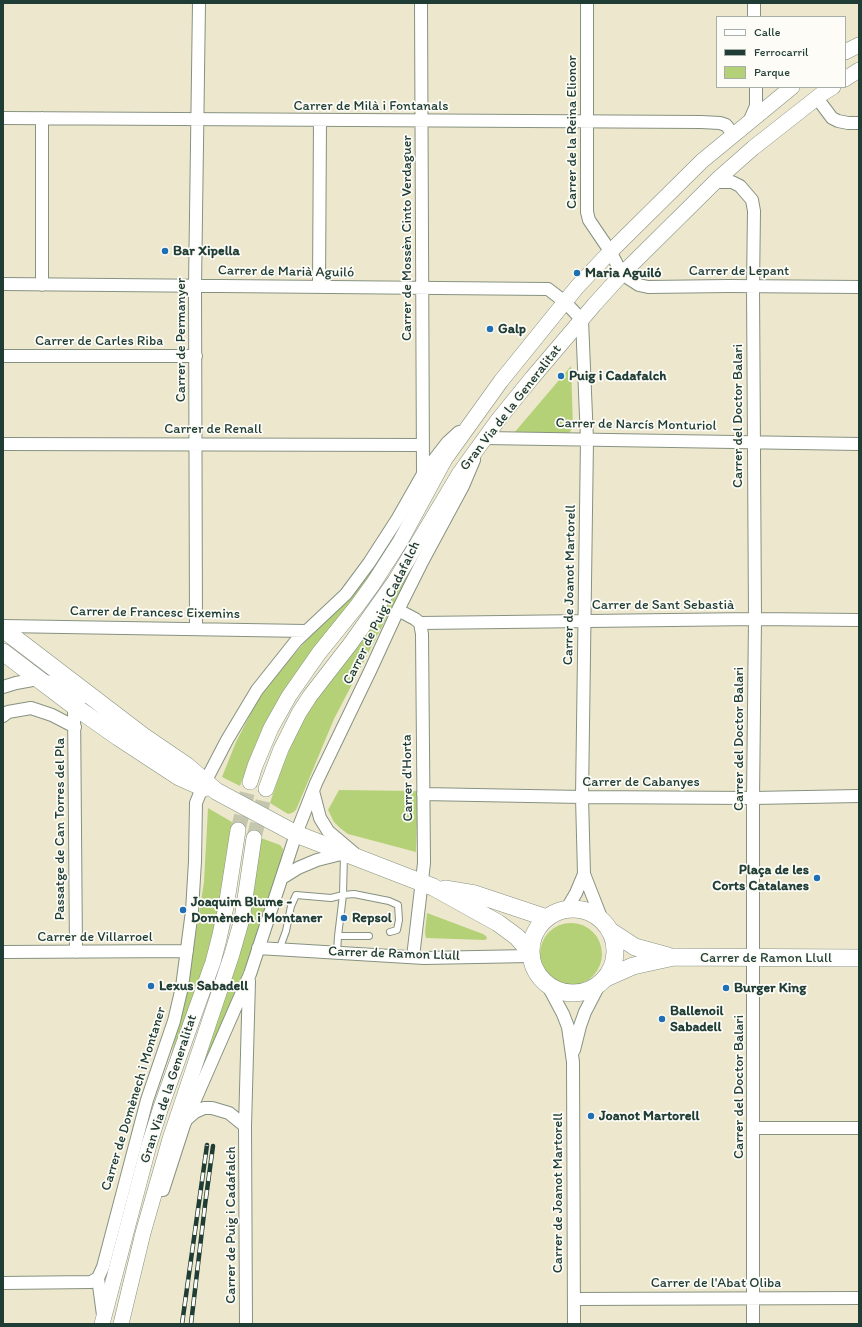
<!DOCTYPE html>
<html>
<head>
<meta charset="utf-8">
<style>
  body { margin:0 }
  #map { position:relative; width:862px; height:1327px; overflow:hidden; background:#ede8cd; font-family:Itim,sans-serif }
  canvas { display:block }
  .frame { position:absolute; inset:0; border:4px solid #1f3d34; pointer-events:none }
  .legend { position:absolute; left:716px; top:16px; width:130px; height:72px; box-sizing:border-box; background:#fdfcf7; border:1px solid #a4b0a9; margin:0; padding:5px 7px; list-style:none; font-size:12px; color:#1f3d34 }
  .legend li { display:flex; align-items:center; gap:8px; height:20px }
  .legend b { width:20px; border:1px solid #a4b0a9 }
</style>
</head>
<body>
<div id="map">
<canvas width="862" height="1327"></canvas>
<div class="frame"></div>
<ul class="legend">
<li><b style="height:5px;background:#fff"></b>Calle</li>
<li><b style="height:5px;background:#1f3d34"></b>Ferrocarril</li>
<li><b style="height:11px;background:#b4d177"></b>Parque</li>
</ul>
</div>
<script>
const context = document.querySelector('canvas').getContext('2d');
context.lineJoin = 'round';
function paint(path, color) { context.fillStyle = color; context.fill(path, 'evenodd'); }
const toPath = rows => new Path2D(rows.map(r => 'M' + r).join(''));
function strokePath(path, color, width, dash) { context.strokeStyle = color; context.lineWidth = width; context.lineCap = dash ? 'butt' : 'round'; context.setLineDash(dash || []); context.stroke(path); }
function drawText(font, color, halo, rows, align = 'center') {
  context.font = font + ' Itim,sans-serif'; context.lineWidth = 3.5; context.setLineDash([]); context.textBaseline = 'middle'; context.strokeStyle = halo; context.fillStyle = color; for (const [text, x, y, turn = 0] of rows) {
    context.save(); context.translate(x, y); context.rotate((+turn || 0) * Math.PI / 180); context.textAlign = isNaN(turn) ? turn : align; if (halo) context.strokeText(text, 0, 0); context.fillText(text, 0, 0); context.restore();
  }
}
paint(toPath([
  [571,366,573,427,570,432,567,434,514,433],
  [395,535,358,595,253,751,240,786,222,777,236,742,254,707,273,678,314,632,359,585],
  [416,561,334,719,296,810,292,813,288,814,270,803,282,767,298,730,315,701,384,609],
  [339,790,418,791,416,852,348,834,340,828,334,822,328,810],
  [208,808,232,822,228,858,214,930,205,964,170,1059,186,996,204,882],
  [261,838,280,845,283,849,282,856,256,940,225,1017,189,1098],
  [427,913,483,934,486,936,487,939,484,940,426,938,425,933],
  '540 954a31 31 0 1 1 62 0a31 31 0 1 1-62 0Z'
]), '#b4d177');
strokePath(toPath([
  [238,830,250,782],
  [254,838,266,789]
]), '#c4c6ae', 15, [15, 8]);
const service = toPath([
  [338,936,343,895,344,854],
  [279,950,286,931,291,906,296,895,331,898,343,895,354,894,389,901,398,905,399,920,397,930,390,932],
  [337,953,338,936,369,936]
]);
const minor = toPath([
  [421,3,423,474],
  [587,3,587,212,589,220,610,251,622,274,639,285,648,287,729,286,859,287],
  [754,3,754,17],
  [817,98,832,118,838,121,848,123,859,123],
  [3,118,701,122,720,123,726,125,734,135],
  [749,122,756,106,756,87],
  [715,182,732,182,740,186,752,200,754,211,753,286,755,619,753,798,753,1324],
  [3,284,548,289,565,302,582,320,587,440,582,797,584,874,602,920],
  [42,285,42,118],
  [319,287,320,120],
  [3,356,196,356],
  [485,438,859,444],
  [3,444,423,445],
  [398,610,415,619,420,623,422,634,424,863,413,957],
  [420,623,755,619,859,620],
  [3,626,306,631],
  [196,629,195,286,199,3],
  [3,687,16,683,38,679,59,684,82,698],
  [74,706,76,952],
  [3,716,8,712,31,708,52,715,75,727],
  [313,791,320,818,328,831,354,853],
  [423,794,582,797,753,798,859,796],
  [282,878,298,868,317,860,345,853],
  [566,910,576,893,584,874],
  [258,948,424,958,530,956],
  [3,952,187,951],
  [548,986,563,1014,568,1027,573,1062,574,1324],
  [574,1050,580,1026,585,1012,598,987],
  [187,1119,195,1112,204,1108,212,1108,229,1113,245,1126],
  [753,1128,859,1128],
  [163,1190,184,1125,250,974,296,834,316,783,371,669,398,610,421,564,463,486,474,460],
  [98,1278,103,1315],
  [3,1283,91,1282,98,1278,103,1267,147,1100,174,1021,182,987,192,911,195,861,196,803,202,788,227,740,257,690,296,641,346,594,369,563,398,518,423,474,447,443,459,432],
  [574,1299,859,1298],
  [246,1324,245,1126,249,981]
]);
const tertiary = toPath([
  [845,52,859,45],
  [845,79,859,70],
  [250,782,255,766,271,728,289,696,319,653,357,606,373,584,400,542,445,459,501,381,577,287,609,253,702,161,792,87],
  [266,789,281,749,299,713,310,696,351,643,395,581,459,474,498,420,532,378,594,305,622,274,719,178,753,148,823,93,833,87],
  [102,1324,149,1145,161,1107,213,962,219,939,226,907,238,830],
  [121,1324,143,1233,170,1139,232,954,242,919,254,838]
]);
const secondary = toPath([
  [3,629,143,736,187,766,216,791,296,834,433,887,498,923,517,937,530,952],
  [3,652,74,706,118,737,179,777,204,788],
  [445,889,475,894,547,918],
  '531 951a42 42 0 1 1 84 0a42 42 0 1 1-84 0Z',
  [609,930,635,947,668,956],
  [606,978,633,966,674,957,859,958]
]);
strokePath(service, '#869280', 8);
strokePath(minor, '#869280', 14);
strokePath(tertiary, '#869280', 16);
strokePath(secondary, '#869280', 18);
strokePath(service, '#fff', 6);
strokePath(minor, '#fff', 12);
strokePath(tertiary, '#fff', 15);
strokePath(secondary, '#fff', 17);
const rail = toPath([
  [182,1324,207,1145],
  [191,1324,205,1205,213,1146]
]);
strokePath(rail, '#1f3d34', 4.5);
strokePath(rail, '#fdfcf7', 3, [9]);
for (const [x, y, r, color] of [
  [165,251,4,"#1f6fb2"],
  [577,273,4,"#1f6fb2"],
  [490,329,4,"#1f6fb2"],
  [561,376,4,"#1f6fb2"],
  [817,878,4,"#1f6fb2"],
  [183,910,4,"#1f6fb2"],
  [344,918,4,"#1f6fb2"],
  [151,986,4,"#1f6fb2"],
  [726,988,4,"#1f6fb2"],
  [662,1019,4,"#1f6fb2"],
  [591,1116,4,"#1f6fb2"]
]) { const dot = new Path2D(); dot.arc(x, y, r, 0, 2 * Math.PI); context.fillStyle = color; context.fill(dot); strokePath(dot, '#fdfcf7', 1.5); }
drawText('14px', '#1f3d34', '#fdfcf7', [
  ["Carrer de Milà i Fontanals",371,106],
  ["Carrer de la Reina Elionor",572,132,-90],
  ["Carrer de Mossèn Cinto Verdaguer",407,238,-90],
  ["Carrer de Lepant",739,271],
  ["Carrer de Marià Aguiló",286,272,1],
  ["Carrer de Permanyer",181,340,-90],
  ["Carrer de Carles Riba",99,341],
  ["Gran Via de la Generalitat",511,408,-52],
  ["Carrer del Doctor Balari",738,416,-90],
  ["Carrer de Narcís Monturiol",636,425,1],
  ["Carrer de Renall",213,429],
  ["Carrer de Joanot Martorell",570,585,-89],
  ["Carrer de Sant Sebastià",663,605],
  ["Carrer de Francesc Eixemins",155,613,1],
  ["Carrer de Puig i Cadafalch",382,613,-64],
  ["Carrer del Doctor Balari",739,739,-90],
  ["Carrer d'Horta",408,778,-91],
  ["Carrer de Cabanyes",641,782],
  ["Passatge de Can Torres del Pla",60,829,-90],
  ["Carrer de Villarroel",95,937],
  ["Carrer de Ramon Llull",394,954,2],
  ["Carrer de Ramon Llull",766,958],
  ["Carrer del Doctor Balari",739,1087,-90],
  ["Gran Via de la Generalitat",169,1089,-72],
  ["Carrer de Domènech i Montaner",134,1099,-73],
  ["Carrer de Joanot Martorell",558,1193,-90],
  ["Carrer de Puig i Cadafalch",231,1225,-90],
  ["Carrer de l'Abat Oliba",716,1283]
]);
drawText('bold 14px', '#1f3d34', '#fdfcf7', [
  ["Bar Xipella",173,251],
  ["Maria Aguiló",585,273],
  ["Galp",498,329],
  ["Puig i Cadafalch",569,376],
  ["Plaça de les",809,870,"right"],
  ["Corts Catalanes",809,886,"right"],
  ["Joaquim Blume -",191,902],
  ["Domènech i Montaner",191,918],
  ["Repsol",352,918],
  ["Lexus Sabadell",159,986],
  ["Burger King",734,988],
  ["Ballenoil",670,1011],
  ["Sabadell",670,1027],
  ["Joanot Martorell",599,1116]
], 'left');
</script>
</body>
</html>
